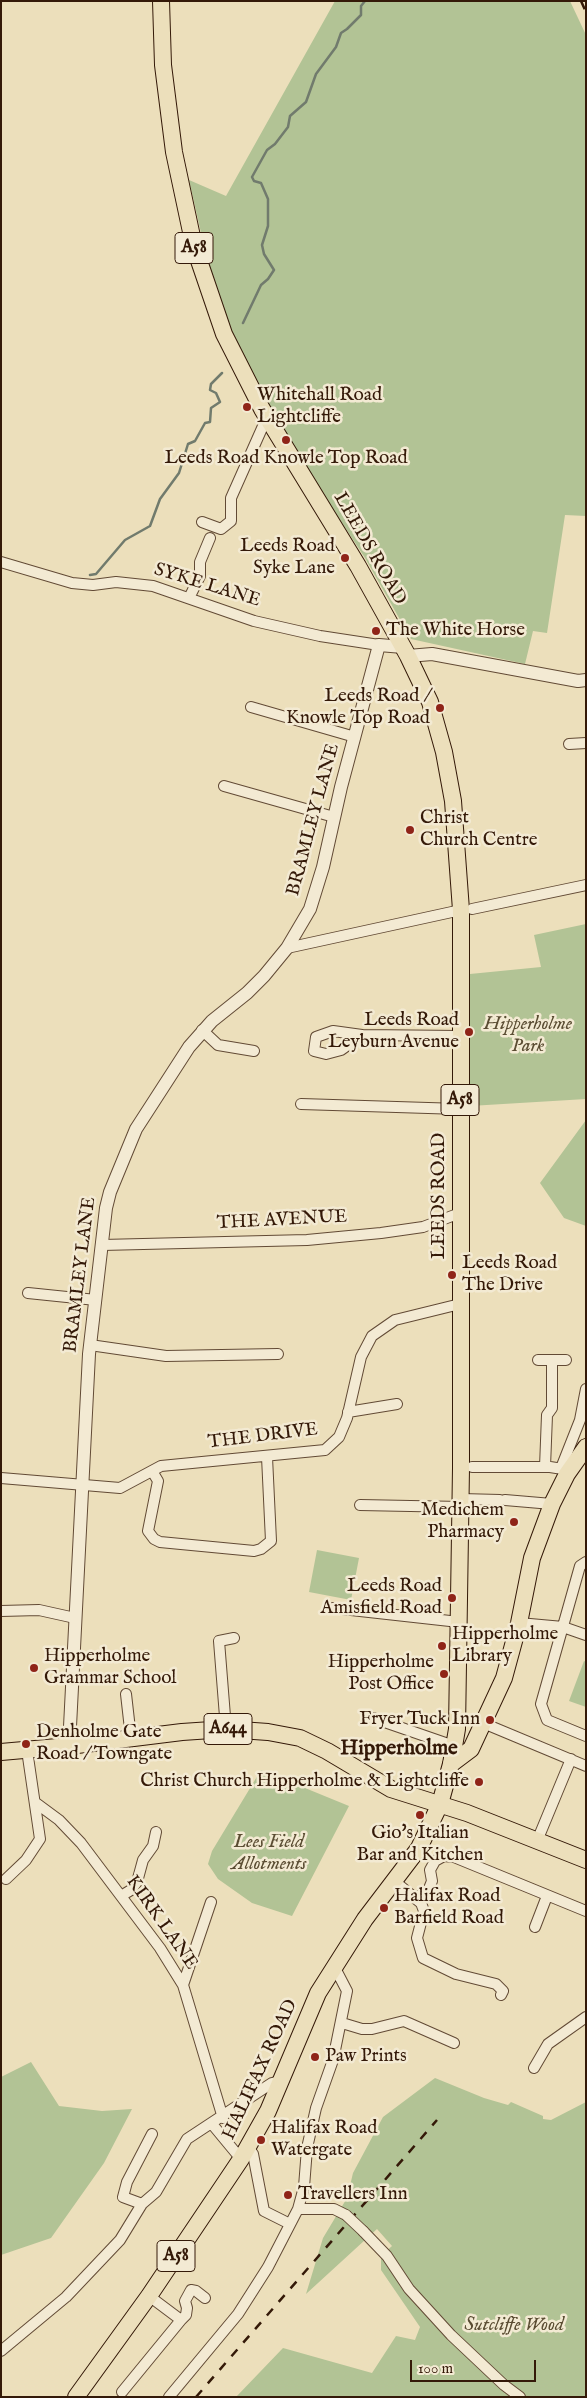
<!DOCTYPE html>
<html>
<head>
<meta charset="utf-8">
<style>
  body { margin:0 }
  #map { position:relative; width:587px; height:2398px; overflow:hidden; background:#ecdfbb; font-family:"IM FELL English",serif }
  canvas { display:block }
  .frame { position:absolute; inset:0; border:2px solid #341908; pointer-events:none }
  .scale { position:absolute; left:410px; top:2360px; width:126px; height:22px; box-sizing:border-box; border:2px solid #341908; border-top:0; padding-left:6px; font-size:15px; line-height:18px; white-space:nowrap; color:#341908; -webkit-text-stroke:4px #f3ead3; paint-order:stroke }
</style>
</head>
<body>
<div id="map">
<canvas width="587" height="2398"></canvas>
<div class="frame"></div>
<div class="scale">100 m</div>
</div>
<script>
const context = document.querySelector('canvas').getContext('2d');
context.lineJoin = 'round';
function paint(path, color) { context.fillStyle = color; context.fill(path, 'evenodd'); }
const toPath = rows => new Path2D(rows.map(r => 'M' + r).join(''));
function strokePath(path, color, width, dash) { context.strokeStyle = color; context.lineWidth = width; context.lineCap = dash ? 'butt' : 'round'; context.setLineDash(dash || []); context.stroke(path); }
function drawText(font, color, halo, rows, align = 'center') {
  context.font = font + ' "IM FELL English",serif'; context.lineWidth = 5; context.setLineDash([]); context.textBaseline = 'middle'; context.strokeStyle = halo; context.fillStyle = color; for (const [text, x, y, turn = 0] of rows) {
    context.save(); context.translate(x, y); context.rotate((+turn || 0) * Math.PI / 180); context.textAlign = isNaN(turn) ? turn : align; if (halo) context.strokeText(text, 0, 0); context.fillText(text, 0, 0); context.restore();
  }
}
paint(toPath([
  [335,1,570,1,586,35,586,516,565,515,547,633,533,631,525,664,411,639,365,558,300,459,256,384,230,327,209,268,189,180,226,196],
  [586,924,586,1099,470,1106,470,974,541,967,534,935],
  [586,1120,586,1226,564,1218,540,1183],
  [317,1550,359,1558,351,1600,309,1592],
  [584,1661,586,1662,586,1707,569,1701],
  [261,1770,349,1806,292,1916,252,1903,218,1879,208,1864,212,1851],
  [31,2062,59,2106,102,2111,132,2109,104,2163,51,2238,1,2255,1,2077],
  [435,2078,484,2098,508,2105,511,2102,543,2116,543,2119,551,2120,586,2102,586,2397,236,2397,283,2348,372,2373,396,2336,415,2340,420,2327,381,2270,381,2256,392,2246,377,2229,306,2294,323,2238,347,2198,353,2173,383,2117]
]), '#b2c395');
strokePath(toPath([
  [243,323,261,285,268,279,274,270,264,254,262,245,268,226,268,199,261,183,254,181,252,177,267,150,275,144,288,127,290,116,306,102,316,74,336,47,341,33,347,29,361,15,361,6,365,1],
  [90,575,96,574,125,540,150,526,160,499,179,473,188,444,195,441,205,423,210,422,211,408,220,402,216,393,210,390,211,384,222,373]
]), '#717b6d', 2.5);
const minor = toPath([
  [202,522,221,529,231,521,231,498,267,417],
  [1,562,72,583,93,585,116,582,153,586,254,621,320,636,379,645],
  [189,598,200,576,200,562,210,538],
  [251,707,355,737],
  [569,744,586,743],
  [224,786,334,817],
  [472,909,586,885],
  [287,948,461,910],
  [202,1030,218,1045,254,1051],
  [362,1035,341,1050,326,1054,314,1051,316,1037,333,1031,362,1035,460,1036],
  [301,1104,460,1109],
  [102,1245,307,1240,381,1233,423,1227,460,1213],
  [28,1293,96,1300],
  [90,1345,166,1356,278,1354],
  [538,1360,566,1360],
  [348,1412,397,1404],
  [472,1467,550,1467,569,1470],
  [545,1467,547,1415,552,1408,552,1360],
  [561,1468,580,1420,586,1389],
  [152,1471,158,1481,148,1531,154,1539,160,1542,254,1551,261,1549,271,1541,267,1457],
  [1,1478,120,1488,161,1466,325,1450,339,1437,347,1418,361,1357,372,1336,395,1320,460,1304],
  [461,1499,500,1500],
  [505,1500,552,1504],
  [360,1505,461,1507],
  [586,1562,580,1566,541,1704,547,1720,586,1736],
  [333,1608,459,1622],
  [1,1611,39,1610,75,1618],
  [519,1623,563,1627,586,1635],
  [126,1694,131,1738],
  [373,1718,454,1746],
  [483,1723,586,1766],
  [226,1729,219,1641,234,1638],
  [36,1803,59,1820,81,1843,160,1948,183,1985,223,2118],
  [537,1841,571,1759],
  [6,1879,26,1860,40,1839,27,1750],
  [394,1881,421,1903,424,1911,417,1938,423,1958,456,1974,496,1984,503,1991,501,1995],
  [121,1896,131,1890,137,1882,143,1860,153,1846,156,1832],
  [416,1898,428,1891,432,1881,430,1870,435,1861,444,1856,454,1857,586,1911],
  [535,1927,547,1896],
  [183,1985,211,1902],
  [342,2023,362,2029,372,2029,404,2021,454,2043],
  [534,2068,548,2044,586,2017],
  [212,2124,241,2159],
  [248,2147,253,2154,264,2211,290,2224],
  [142,2204,123,2197,127,2182,152,2134],
  [298,2209,334,2209,346,2215],
  [363,2231,387,2256,409,2289,451,2335,504,2385,520,2397],
  [181,2320,186,2315,187,2308,185,2301,191,2290,196,2291,205,2298],
  [1,2351,66,2297,120,2240,142,2204,156,2192,187,2139,272,2083,280,2081],
  [122,2392,181,2320,149,2296],
  [169,2397,238,2314,268,2267,298,2209,304,2187,307,2148,316,2108,333,2060,347,1991,334,1966]
]);
const tertiary = toPath([
  [408,656,432,654,578,681,586,680],
  [69,1746,89,1354,106,1208,110,1192,136,1129,189,1047,212,1021,247,993,264,976,287,948,310,909,323,867,341,787,379,645,403,647]
]);
const primary = toPath([
  [1,1752,69,1746,182,1732,226,1729,268,1732,300,1738,327,1751,391,1789,467,1813,586,1860],
  [451,1764,471,1749,504,1678,519,1623,532,1558,552,1504,567,1474,586,1447]
]);
const trunk = toPath([
  [76,2397,149,2296,241,2159,268,2111,318,1993,365,1919,419,1848,440,1804,451,1764,457,1729,461,1468,461,910,453,801,444,752,430,702,408,656,358,566,262,409,224,334,194,246,174,152,163,65,161,1]
]);
strokePath(minor, '#624a35', 12);
strokePath(tertiary, '#624a35', 14);
strokePath(primary, '#341908', 18);
strokePath(trunk, '#341908', 18);
strokePath(minor, '#f3ead3', 10);
strokePath(tertiary, '#f3ead3', 12);
strokePath(primary, '#ecdfbb', 16);
strokePath(trunk, '#ecdfbb', 16);
strokePath(toPath([
  [581,1,586,12],
  [196,2397,437,2120]
]), '#341908', 2.5, [9, 9]);
const minorBridge = toPath([
  [346,2215,363,2231]
]);
strokePath(minorBridge, '#624a35', 12, []);
strokePath(minorBridge, '#f3ead3', 10);
for (const [x, y, r, color] of [
  [247,407,5,"#8f2418"],
  [286,440,5,"#8f2418"],
  [345,558,5,"#8f2418"],
  [376,631,5,"#8f2418"],
  [440,708,5,"#8f2418"],
  [410,830,5,"#8f2418"],
  [469,1032,5,"#8f2418"],
  [452,1275,5,"#8f2418"],
  [514,1522,5,"#8f2418"],
  [452,1598,5,"#8f2418"],
  [442,1646,5,"#8f2418"],
  [34,1668,5,"#8f2418"],
  [444,1674,5,"#8f2418"],
  [490,1720,5,"#8f2418"],
  [26,1744,5,"#8f2418"],
  [479,1782,5,"#8f2418"],
  [420,1815,5,"#8f2418"],
  [384,1908,5,"#8f2418"],
  [315,2057,5,"#8f2418"],
  [261,2140,5,"#8f2418"],
  [288,2195,5,"#8f2418"]
]) { const dot = new Path2D(); dot.arc(x, y, r, 0, 2 * Math.PI); context.fillStyle = color; context.fill(dot); strokePath(dot, '#f3ead3', 2); }
for (const [x, y, w] of [
  [194,248,38],
  [460,1100,38],
  [228,1729,48],
  [176,2256,38]
]) { const box = new Path2D(); box.roundRect(x - w / 2, y - 15.5, w, 31, 4); context.fillStyle = '#f3ead3'; context.fill(box); strokePath(box, '#341908', 1); }
drawText('bold 18px', '#341908', null, [
  ["A58",194,248],
  ["A58",460,1100],
  ["A644",228,1729],
  ["A58",176,2256]
]);
drawText('19px', '#341908', '#f3ead3', [
  ["Whitehall Road",257,396],
  ["Lightcliffe",257,418],
  ["Leeds Road Knowle Top Road",286,459,"center"],
  ["Leeds Road",335,547,"right"],
  ["Syke Lane",335,569,"right"],
  ["The White Horse",386,631],
  ["Leeds Road /",430,697,"right"],
  ["Knowle Top Road",430,719,"right"],
  ["Christ",420,819],
  ["Church Centre",420,841],
  ["Leeds Road",459,1021,"right"],
  ["Leyburn Avenue",459,1043,"right"],
  ["Leeds Road",462,1264],
  ["The Drive",462,1286],
  ["Medichem",504,1511,"right"],
  ["Pharmacy",504,1533,"right"],
  ["Leeds Road",442,1587,"right"],
  ["Amisfield Road",442,1609,"right"],
  ["Hipperholme",452,1635],
  ["Library",452,1657],
  ["Hipperholme",44,1657],
  ["Grammar School",44,1679],
  ["Hipperholme",434,1663,"right"],
  ["Post Office",434,1685,"right"],
  ["Fryer Tuck Inn",480,1720,"right"],
  ["Denholme Gate",36,1733],
  ["Road / Towngate",36,1755],
  ["Christ Church Hipperholme & Lightcliffe",469,1782,"right"],
  ["Gio's Italian",420,1834,"center"],
  ["Bar and Kitchen",420,1856,"center"],
  ["Halifax Road",394,1897],
  ["Barfield Road",394,1919],
  ["Paw Prints",325,2057],
  ["Halifax Road",271,2129],
  ["Watergate",271,2151],
  ["Travellers Inn",298,2195]
], 'left');
drawText('19px', '#341908', '#f3ead3', [
  ["LEEDS ROAD",369,549,60],
  ["SYKE LANE",207,586,17],
  ["BRAMLEY LANE",314,820,-75],
  ["LEEDS ROAD",440,1196,-90],
  ["THE AVENUE",282,1221,-3],
  ["BRAMLEY LANE",81,1275,-83],
  ["THE DRIVE",263,1437,-7],
  ["KIRK LANE",161,1923,55],
  ["HALIFAX ROAD",261,2070,-65]
]);
drawText('italic 19px', '#5a4c32', '#f3ead3', [
  ["Hipperholme",528,1025],
  ["Park",528,1047],
  ["Lees Field",269,1843],
  ["Allotments",269,1865],
  ["Sutcliffe Wood",514,2326]
]);
drawText('bold 21px', '#341908', '#f3ead3', [
  ["Hipperholme",399,1750]
]);
</script>
</body>
</html>
